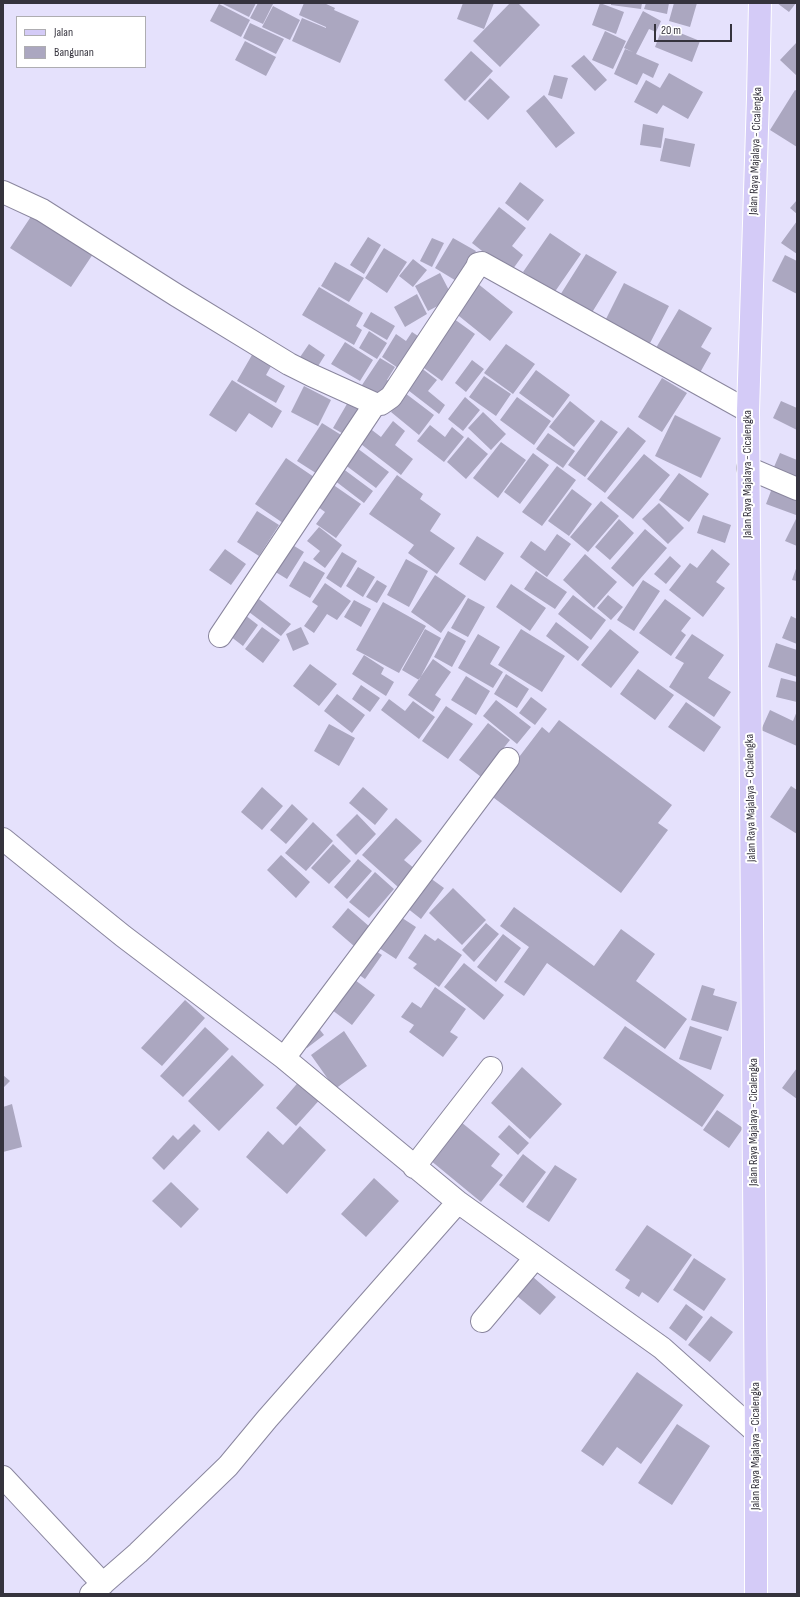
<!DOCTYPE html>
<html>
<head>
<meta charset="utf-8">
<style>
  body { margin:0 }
  #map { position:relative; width:800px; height:1597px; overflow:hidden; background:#e5e1fc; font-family:"Sofia Sans Condensed",sans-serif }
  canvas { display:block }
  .frame { position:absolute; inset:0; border:4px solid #35333d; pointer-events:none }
  .legend { position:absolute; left:16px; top:16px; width:130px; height:52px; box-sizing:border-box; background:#fff; border:1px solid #aeadb1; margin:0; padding:5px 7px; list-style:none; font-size:12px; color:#35333d }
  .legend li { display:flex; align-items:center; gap:8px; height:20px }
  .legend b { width:20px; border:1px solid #aeadb1 }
  .scale { position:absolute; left:654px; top:24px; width:78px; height:18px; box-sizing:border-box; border:2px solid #35333d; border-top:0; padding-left:5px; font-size:12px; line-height:14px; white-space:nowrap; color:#35333d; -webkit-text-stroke:3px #fff; paint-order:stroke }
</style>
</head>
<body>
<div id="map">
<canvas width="800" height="1597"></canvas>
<div class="frame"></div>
<ul class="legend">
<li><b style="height:5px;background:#d4cbf7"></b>Jalan</li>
<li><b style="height:11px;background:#aba7c0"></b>Bangunan</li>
</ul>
<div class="scale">20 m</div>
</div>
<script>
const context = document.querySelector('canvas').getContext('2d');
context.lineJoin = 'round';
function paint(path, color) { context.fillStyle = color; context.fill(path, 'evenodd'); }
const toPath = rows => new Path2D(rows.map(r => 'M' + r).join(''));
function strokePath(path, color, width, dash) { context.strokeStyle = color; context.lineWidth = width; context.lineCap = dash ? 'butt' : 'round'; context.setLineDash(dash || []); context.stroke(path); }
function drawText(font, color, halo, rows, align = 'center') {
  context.font = font + ' "Sofia Sans Condensed",sans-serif'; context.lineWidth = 4; context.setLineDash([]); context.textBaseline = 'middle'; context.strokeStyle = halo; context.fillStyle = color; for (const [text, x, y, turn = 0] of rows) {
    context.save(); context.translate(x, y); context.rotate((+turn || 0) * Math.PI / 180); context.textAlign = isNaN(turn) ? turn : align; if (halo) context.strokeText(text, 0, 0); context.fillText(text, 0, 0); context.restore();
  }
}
paint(toPath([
  [221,3,256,3,249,17],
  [258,3,273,4,263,24,250,18],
  [304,3,324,3,335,8,334,10,359,21,340,63,292,41,302,18,326,28,326,27,299,15],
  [463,3,494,3,484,29,457,19],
  [510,3,518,3,540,25,500,67,473,41],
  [600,3,624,12,616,34,592,25],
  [611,3,642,3,641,9,611,5],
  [646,3,669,3,667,14,644,9],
  [674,3,697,3,690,27,669,21],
  [777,3,796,3,789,12],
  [219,4,250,20,241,37,210,21],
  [273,6,300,20,290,40,262,27],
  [643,11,661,21,656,32,649,29,636,54,659,64,653,78,643,73,637,85,614,74,625,49,633,52,624,48],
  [250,23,284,39,276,54,243,38],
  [663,26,700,41,692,62,655,47],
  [605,31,626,41,613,69,592,60],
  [245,41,276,57,266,76,235,60],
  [797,42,797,76,780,60],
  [471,51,493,71,465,101,444,80],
  [584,55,607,80,595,91,571,66],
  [669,73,703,92,688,119,663,105,657,114,634,102,646,80,660,88],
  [554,75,568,78,562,99,548,95],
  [490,78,510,97,488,120,468,101],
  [795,90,797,91,797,147,770,130],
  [544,95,575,133,556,148,526,111],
  [643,124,664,128,661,148,640,145],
  [665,138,695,144,690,167,660,161],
  [520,182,544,200,528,221,505,203],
  [797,200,797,214,790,208],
  [499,207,526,228,512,246,523,255,510,273,472,243],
  [32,215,93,254,71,287,10,248],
  [797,221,797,254,781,243],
  [550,233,581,254,554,293,523,272],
  [368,237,381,245,364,274,350,265],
  [432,238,444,243,432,267,420,261],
  [453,238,476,251,458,282,435,268],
  [384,248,407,262,387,293,365,278],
  [586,254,617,272,588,319,557,300],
  [785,255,797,261,797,294,772,281],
  [413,259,427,270,413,287,399,276],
  [335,262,364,278,349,302,321,286],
  [440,273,453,298,428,311,415,286],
  [477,283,513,312,490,341,454,312],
  [624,283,669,306,648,347,603,325],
  [319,287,363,313,356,326,362,330,354,345,302,315],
  [417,294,427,314,405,327,394,307],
  [679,309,712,328,701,347,711,353,697,378,653,353],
  [371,312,395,326,387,340,363,326],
  [450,316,475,334,442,381,417,363],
  [369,331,387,343,377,359,359,348],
  [412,332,424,340,398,368,382,357,396,334,406,341],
  [345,342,373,360,360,381,331,364],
  [309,344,325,355,315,371,298,360],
  [506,344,535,364,513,394,484,373],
  [256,348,275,359,266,375,285,386,276,403,237,381],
  [380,358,395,367,387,380,394,384,379,394,358,391],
  [472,360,484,369,466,392,455,383],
  [420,367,437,380,428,391,445,405,439,414,404,387],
  [536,370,570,395,553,418,519,393],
  [484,376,511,394,496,416,469,397],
  [662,378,687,393,662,432,638,417],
  [232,380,282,411,272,428,249,413,236,432,209,415],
  [304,386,331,400,318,426,291,412],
  [405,393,434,415,419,435,391,412],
  [351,397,368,407,349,437,333,428],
  [465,397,480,410,463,431,448,419],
  [517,397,551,421,534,445,500,420],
  [570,401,595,421,574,447,549,427],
  [781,401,797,408,797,430,773,418],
  [483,412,506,434,491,450,468,428],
  [675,415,721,438,701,478,655,456],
  [601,420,618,432,585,477,568,465],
  [393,421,405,431,395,445,413,459,401,475,357,441,368,427,381,437],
  [322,423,346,438,322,477,297,461],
  [430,425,445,437,452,427,464,437,444,462,417,441],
  [628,427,646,441,605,493,587,479],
  [548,433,575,451,563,468,536,449],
  [468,437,488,454,466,479,447,462],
  [501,442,526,460,498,498,473,478],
  [357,448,389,472,376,488,344,464],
  [533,453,549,465,520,504,504,492],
  [780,453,797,460,797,484,771,474],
  [644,454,670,475,633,519,607,498],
  [286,458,314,477,283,523,255,504],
  [557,466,576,480,542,526,522,512],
  [342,468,373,491,364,503,334,480],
  [679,473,709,494,689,522,659,500],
  [397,475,423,494,420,499,441,514,430,531,455,548,437,574,408,553,414,545,369,514],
  [774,483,797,492,797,512,796,515,766,504],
  [332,484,361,504,336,538,316,524,325,512,314,504],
  [572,489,592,504,569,536,548,521],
  [601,501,619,516,588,552,570,537],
  [659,503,684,528,668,544,642,519],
  [257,511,279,525,259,556,237,542],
  [703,515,731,525,725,543,697,533],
  [797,517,797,546,785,541],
  [619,519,634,533,610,560,595,547],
  [319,527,342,545,325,568,313,559,320,551,307,541],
  [645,529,667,548,633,587,611,568],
  [557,534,571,544,547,577,520,557,531,541,545,551],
  [477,536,504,553,485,581,459,564],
  [286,541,304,552,287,579,269,568],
  [225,549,246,564,231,585,209,570],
  [712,549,730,564,716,582,725,588,703,617,669,590,690,563,697,568],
  [342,552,357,561,341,588,326,578],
  [585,554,617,582,594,608,563,580],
  [670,556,681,566,666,584,654,574],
  [406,559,428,571,409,607,387,595],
  [304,561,325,573,310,598,289,586],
  [797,566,797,581,792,580],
  [358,567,375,577,363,597,346,586],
  [536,571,567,592,555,609,524,589],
  [435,575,466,596,441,633,411,612],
  [377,580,387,586,377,603,366,597],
  [643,580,660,591,634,631,617,620],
  [325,583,351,601,337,620,327,614,314,633,304,626,318,606,312,602],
  [511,584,546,608,530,631,496,607],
  [573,595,606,620,591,640,558,614],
  [608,595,623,607,611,620,597,608],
  [468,598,485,607,468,637,451,628],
  [259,599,291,624,281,636,249,612],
  [665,599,691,618,681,631,686,635,671,656,639,633],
  [354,600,371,609,361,627,344,617],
  [383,602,426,626,399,673,356,650],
  [245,615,258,625,243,646,230,636],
  [791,616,797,619,797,644,782,638],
  [556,622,589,647,578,661,546,636],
  [262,627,280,640,263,663,245,649],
  [301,627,309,644,293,651,286,634],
  [425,629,441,638,419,680,402,670],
  [521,629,565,656,542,692,498,665],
  [610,629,639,652,611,688,581,665],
  [448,631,466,641,452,667,434,657],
  [478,634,500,647,490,664,503,672,493,688,458,668],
  [692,634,724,655,708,678,731,692,714,717,669,687,684,663,675,658],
  [776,643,797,650,797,677,768,667],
  [364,655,384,668,381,674,394,682,386,696,352,674],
  [433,659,451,672,435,695,441,699,433,712,408,695],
  [310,664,337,684,319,706,293,686],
  [638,669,674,695,655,720,620,694],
  [506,674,529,689,517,708,494,694],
  [466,676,490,691,476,715,451,700],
  [781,678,797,682,797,702,776,697],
  [361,685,380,698,370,712,352,699],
  [337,694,365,715,352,733,324,711],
  [531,697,547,709,535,725,519,713],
  [389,699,405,711,413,701,435,717,419,739,381,710],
  [496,700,531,727,517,744,483,716],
  [686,702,721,727,704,752,668,727],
  [446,706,473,724,448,759,422,741],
  [770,710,793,721,797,711,797,746,761,730],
  [559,720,672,805,658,823,668,830,621,893,490,795,542,727,549,733],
  [488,723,510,740,498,755,485,780,459,760],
  [329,724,355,738,339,766,314,751],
  [791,786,797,790,797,834,770,817],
  [262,787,283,806,262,830,241,812],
  [363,787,388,809,375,825,349,803],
  [292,804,308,819,286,844,270,830],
  [357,814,376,834,356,855,336,835],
  [396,818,422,841,404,860,415,869,398,887,362,855],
  [313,822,333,841,306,871,285,853],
  [333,844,351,861,329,884,311,868],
  [281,855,310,882,296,898,267,870],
  [358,859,372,871,347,899,334,887],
  [375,872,394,889,369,918,349,902],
  [426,875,444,888,421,919,407,908],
  [453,888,486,920,462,945,429,913],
  [514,907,594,966,621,929,655,954,636,981,687,1019,665,1049,547,963,524,996,504,982,529,947,500,926],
  [348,908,370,927,354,946,332,927],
  [396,914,416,927,396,959,376,946],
  [486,923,499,934,474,962,462,950],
  [425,934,435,941,438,938,462,955,439,987,413,968,417,964,408,958],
  [503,934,521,948,496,982,477,967],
  [371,948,382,955,365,979,355,972],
  [464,963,504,995,484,1020,444,987],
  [355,980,375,995,352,1025,332,1010],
  [702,985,715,989,713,995,737,1002,728,1031,691,1020],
  [435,987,466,1009,450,1032,458,1037,443,1057,409,1032,414,1025,401,1017,412,1002,421,1008],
  [185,1000,205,1018,162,1066,141,1048],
  [317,1026,324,1035,307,1048,300,1040],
  [625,1026,724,1095,702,1127,603,1058],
  [690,1026,722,1037,711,1070,679,1059],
  [205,1027,229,1049,183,1097,160,1076],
  [344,1031,367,1066,335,1089,311,1055],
  [232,1055,264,1085,219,1131,188,1101],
  [522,1067,562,1104,530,1139,491,1103],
  [797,1068,797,1099,782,1088],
  [3,1075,10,1081,3,1088],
  [302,1078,323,1096,296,1126,276,1108],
  [12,1104,22,1147,3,1152,3,1107],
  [717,1110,743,1128,729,1148,703,1130],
  [461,1122,500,1154,491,1166,503,1175,481,1202,430,1160],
  [194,1124,201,1131,164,1170,152,1158,173,1135,178,1140],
  [509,1125,529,1143,518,1155,498,1137],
  [300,1126,326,1150,287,1194,246,1157,268,1131,283,1145],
  [523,1154,546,1172,523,1203,499,1185],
  [555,1165,577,1179,549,1222,526,1207],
  [374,1178,399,1201,366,1237,341,1214],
  [171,1182,199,1209,181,1228,152,1201],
  [647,1225,692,1255,658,1303,642,1292,639,1297,625,1288,630,1280,615,1270],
  [694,1258,726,1279,704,1311,673,1290],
  [533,1277,556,1297,540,1315,517,1296],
  [686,1304,703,1317,686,1341,669,1328],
  [711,1316,733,1332,710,1362,688,1345],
  [637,1372,683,1405,641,1464,617,1447,603,1466,581,1451],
  [677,1424,710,1446,672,1505,638,1483]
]), '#aba7c0');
const minor = toPath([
  [3,192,42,210,176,295,289,364,311,375,375,404,381,404,391,397,477,267,478,264,482,263,748,411],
  [748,468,797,489],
  [220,636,375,404],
  [3,839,123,936,284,1058,458,1202,662,1348,756,1432],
  [284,1058,508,759],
  [414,1167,491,1068],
  [482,1321,535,1258],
  [3,1477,103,1584],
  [91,1594,138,1553,228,1466,267,1419,458,1202]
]);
const primary = toPath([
  [756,1594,756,1432,748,411,758,98,760,3]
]);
strokePath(minor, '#8a869e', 24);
strokePath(primary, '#fff', 24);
strokePath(minor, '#fff', 22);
strokePath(primary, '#d4cbf7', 22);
drawText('12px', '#35333d', '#fff', [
  ["Jalan Raya Majalaya - Cicalengka",756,151,-88],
  ["Jalan Raya Majalaya - Cicalengka",748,474,-90],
  ["Jalan Raya Majalaya - Cicalengka",751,798,-91],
  ["Jalan Raya Majalaya - Cicalengka",754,1122,-90],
  ["Jalan Raya Majalaya - Cicalengka",756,1446,-90]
]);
</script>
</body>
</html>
